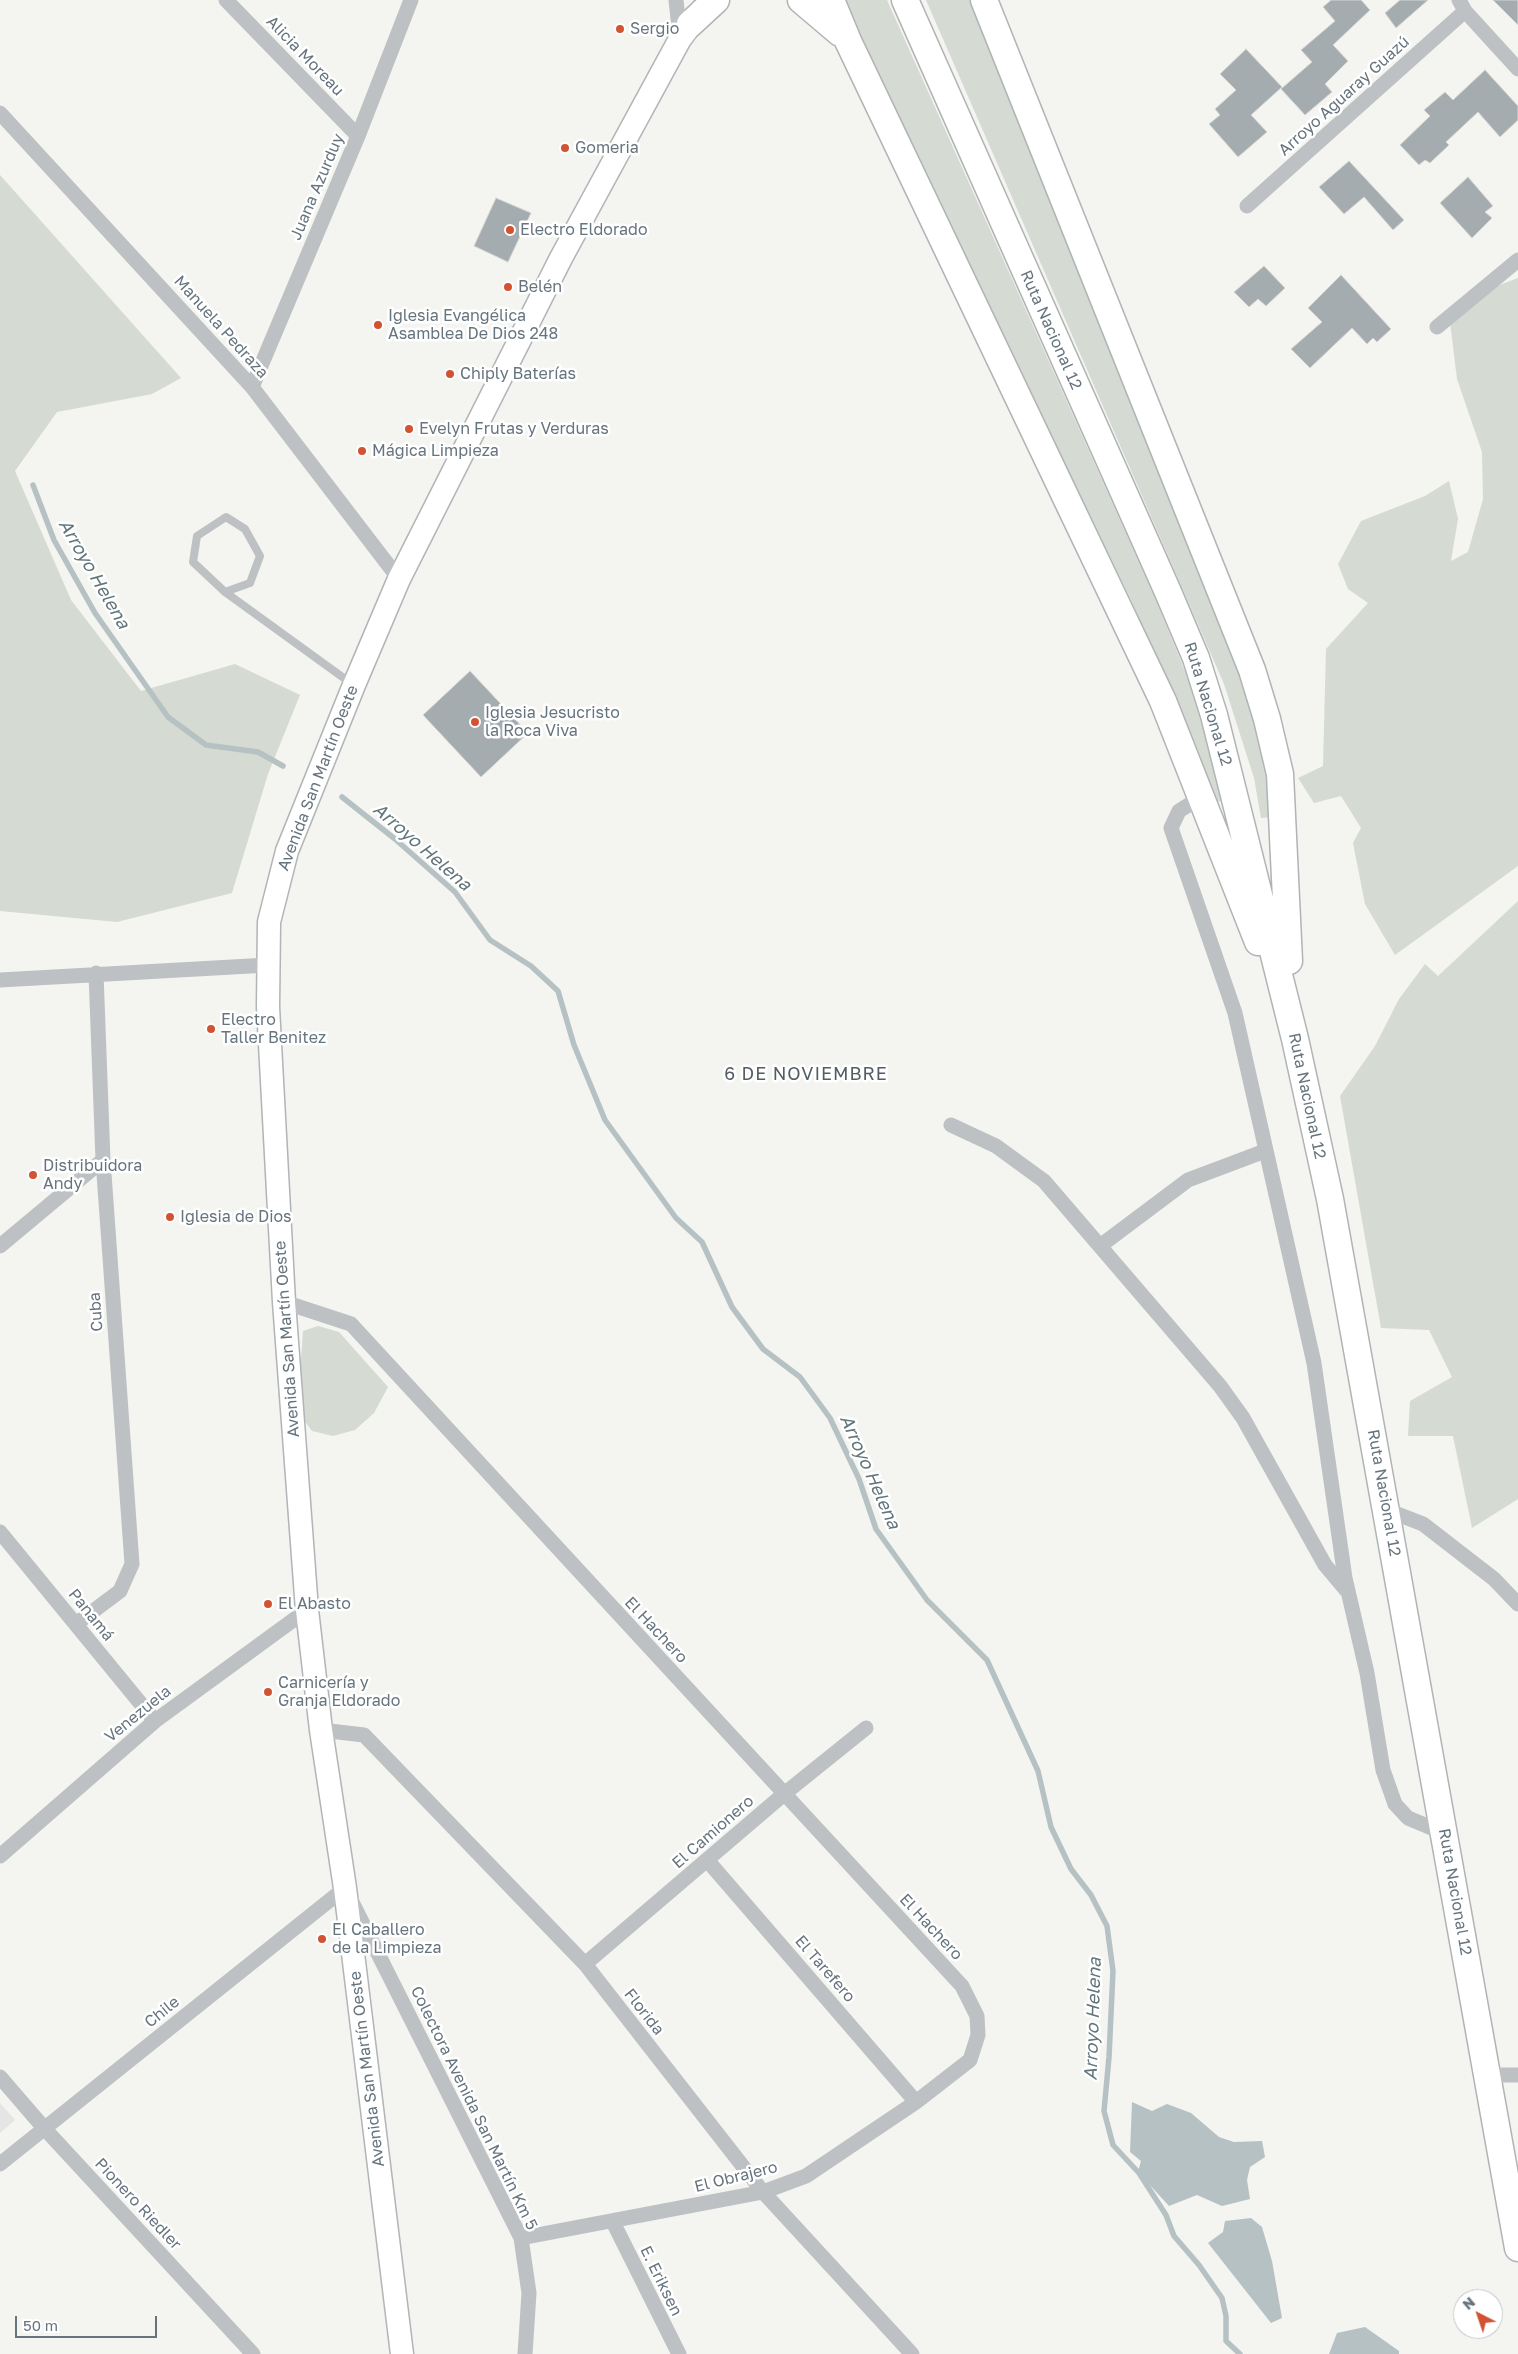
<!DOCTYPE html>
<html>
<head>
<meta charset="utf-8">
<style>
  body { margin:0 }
  #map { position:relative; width:1518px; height:2354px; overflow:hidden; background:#f4f4f0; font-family:"Golos Text",sans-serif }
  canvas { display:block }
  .north { position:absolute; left:1453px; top:2289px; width:50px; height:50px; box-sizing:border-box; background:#fff; border:1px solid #c2c7cb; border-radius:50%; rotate:319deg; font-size:14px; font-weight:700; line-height:20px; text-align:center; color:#66747e }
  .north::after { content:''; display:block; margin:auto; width:18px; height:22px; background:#d15333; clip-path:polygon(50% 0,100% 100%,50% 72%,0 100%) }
  .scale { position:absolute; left:15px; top:2316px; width:142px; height:22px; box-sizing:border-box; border:2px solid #66747e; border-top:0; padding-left:6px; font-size:15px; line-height:18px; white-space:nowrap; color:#66747e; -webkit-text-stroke:4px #fff; paint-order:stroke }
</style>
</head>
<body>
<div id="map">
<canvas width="1518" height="2354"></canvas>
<div class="north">N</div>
<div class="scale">50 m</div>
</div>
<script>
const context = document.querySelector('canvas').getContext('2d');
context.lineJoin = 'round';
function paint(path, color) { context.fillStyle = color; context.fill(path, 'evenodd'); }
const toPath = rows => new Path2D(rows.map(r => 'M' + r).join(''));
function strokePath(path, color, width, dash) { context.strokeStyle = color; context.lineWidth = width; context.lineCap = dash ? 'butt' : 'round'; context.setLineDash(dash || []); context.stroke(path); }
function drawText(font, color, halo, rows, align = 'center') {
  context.font = font + ' "Golos Text",sans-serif'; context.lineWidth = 5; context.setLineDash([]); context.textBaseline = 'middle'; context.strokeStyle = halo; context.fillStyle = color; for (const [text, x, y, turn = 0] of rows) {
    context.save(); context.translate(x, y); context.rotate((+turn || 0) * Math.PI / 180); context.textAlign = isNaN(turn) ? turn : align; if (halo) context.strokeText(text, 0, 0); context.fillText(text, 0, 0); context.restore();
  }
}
paint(toPath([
  [0,2103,15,2120,0,2133]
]), '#e4e5e4');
paint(toPath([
  [841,0,887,0,1154,596,1206,722,1226,800,1217,802,1132,602],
  [926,0,970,0,1241,676,1271,774,1274,817,1261,818,1254,778,1224,684],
  [0,175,181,378,152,394,57,412,15,471,71,600,141,691,235,664,300,695,268,774,232,893,117,922,0,911],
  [1518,278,1518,866,1395,955,1365,904,1353,843,1361,828,1341,796,1314,803,1298,778,1323,766,1326,649,1368,603,1348,589,1338,564,1361,521,1425,496,1449,481,1458,519,1451,561,1468,552,1483,499,1482,452,1457,379,1450,322,1476,294],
  [1518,901,1518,1499,1472,1528,1453,1436,1408,1436,1410,1401,1452,1377,1429,1330,1381,1328,1340,1096,1375,1046,1399,999,1425,964,1438,976],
  [318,1326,339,1332,388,1387,374,1413,355,1430,333,1436,312,1431,300,1415,299,1388,303,1331]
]), '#d5dad2');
paint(toPath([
  [1132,2102,1152,2111,1167,2104,1191,2113,1219,2137,1234,2142,1262,2141,1265,2157,1250,2167,1247,2180,1250,2199,1222,2206,1197,2195,1169,2206,1138,2172,1141,2161,1130,2152],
  [1251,2218,1262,2227,1272,2261,1282,2318,1271,2323,1208,2243,1223,2232,1225,2221],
  [1365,2327,1399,2351,1399,2354,1329,2354,1337,2333]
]), '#b6c1c4');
strokePath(toPath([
  [33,485,54,540,95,613,168,717,206,745,258,752,283,766],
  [342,797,395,839,455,892,490,940,531,966,558,991,574,1045,605,1120,676,1218,702,1242,732,1307,763,1349,800,1377,830,1418,859,1479,876,1529,927,1600,987,1660,1038,1771,1051,1827,1071,1869,1091,1895,1107,1926,1113,1971,1109,2057,1104,2111,1113,2145,1139,2173,1166,2215,1174,2236,1199,2265,1222,2298,1226,2316,1226,2341,1240,2354]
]), '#b6c1c4', 5.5);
const building = toPath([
  [1331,0,1361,0,1370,10,1333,45,1348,61,1325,84,1332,92,1305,115,1281,89,1312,62,1301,50,1335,21,1323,7,1331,0],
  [1400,0,1428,0,1396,28,1385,13,1400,0],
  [1493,0,1518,0,1518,25,1493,0],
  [1246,49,1282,87,1251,115,1267,132,1238,157,1209,124,1220,115,1215,109,1236,90,1220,74,1246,49],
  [1485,70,1518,106,1518,120,1500,137,1478,112,1446,142,1449,145,1430,163,1425,160,1419,165,1400,145,1430,116,1424,110,1445,92,1453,100,1485,70],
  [1349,161,1404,220,1393,230,1364,197,1344,214,1319,187,1349,161],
  [1468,177,1493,206,1485,212,1492,218,1472,238,1440,203,1468,177],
  [496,198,531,213,508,262,474,246,496,198],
  [1264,266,1285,288,1266,306,1258,299,1249,307,1234,292,1264,266],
  [1341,275,1391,329,1377,342,1373,338,1367,344,1352,328,1310,368,1291,349,1322,322,1308,308,1341,275],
  [470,671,528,733,481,777,423,715,470,671]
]);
paint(building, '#a4acb0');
strokePath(building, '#d5d5d3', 1);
const secondary = toPath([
  [402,2354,345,1888,321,1730,307,1610,284,1302,268,1007,269,922,287,851,354,685,399,579,561,258,680,39,702,10]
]);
const trunk = toPath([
  [801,0,840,33],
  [831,0,848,41,1163,701,1258,942],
  [905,0,1168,592,1196,658,1214,715,1295,1039,1330,1199,1518,2248],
  [984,0,1252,670,1267,719,1280,774,1289,961],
  [690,24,716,0]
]);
strokePath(secondary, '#b0b5b8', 25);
strokePath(trunk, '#b0b4b6', 29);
strokePath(toPath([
  [225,592,250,583,260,556,245,529,226,517,197,536,193,562,225,592,352,684]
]), '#bdc1c4', 8);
strokePath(toPath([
  [226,0,358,136],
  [676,0,680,38],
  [1459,0,1465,11,1518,69],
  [0,113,252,387,399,579],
  [1247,206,1465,11],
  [1437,327,1518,260],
  [252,387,358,136,411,0],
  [1201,797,1179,811,1171,828,1235,1013,1314,1363,1345,1578,1367,1673,1383,1770,1395,1804,1408,1818,1444,1833],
  [0,980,268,965],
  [951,1125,996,1146,1044,1181,1220,1386,1243,1418,1325,1565,1346,1590],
  [0,1246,103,1160],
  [1100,1246,1188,1180,1265,1151],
  [284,1302,351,1324,962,1986,977,2016,978,2035,970,2060,916,2102,806,2176,763,2192,521,2238],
  [1387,1510,1423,1524,1494,1579,1518,1604],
  [0,1532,155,1721],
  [76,1624,120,1591,132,1564,103,1160,96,973],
  [321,1730,364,1735,585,1964,763,2192,912,2354],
  [0,1856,155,1721,307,1610],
  [707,1860,916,2102],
  [585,1964,784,1794,866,1728],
  [1487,2075,1518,2075],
  [0,2077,44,2128,253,2354],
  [0,2164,345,1888,521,2238,529,2293,525,2354],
  [613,2222,679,2354]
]), '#bdc1c4', 15);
strokePath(secondary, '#fff', 22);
strokePath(trunk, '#fff', 26);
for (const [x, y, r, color] of [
  [620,29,5,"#d15333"],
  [565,148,5,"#d15333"],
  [510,230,5,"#d15333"],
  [508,287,5,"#d15333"],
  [378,325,5,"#d15333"],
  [450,374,5,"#d15333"],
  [409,429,5,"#d15333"],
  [362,451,5,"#d15333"],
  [475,722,5,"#d15333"],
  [211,1029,5,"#d15333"],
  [33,1175,5,"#d15333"],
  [170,1217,5,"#d15333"],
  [268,1604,5,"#d15333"],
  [268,1692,5,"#d15333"],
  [322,1939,5,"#d15333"]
]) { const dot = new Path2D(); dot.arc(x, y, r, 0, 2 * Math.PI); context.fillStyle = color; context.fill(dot); strokePath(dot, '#fff', 2); }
drawText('16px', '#66747e', '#fff', [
  ["Sergio",630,29],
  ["Gomeria",575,148],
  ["Electro Eldorado",520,230],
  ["Belén",518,287],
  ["Iglesia Evangélica",388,316],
  ["Asamblea De Dios 248",388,334],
  ["Chiply Baterías",460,374],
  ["Evelyn Frutas y Verduras",419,429],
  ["Mágica Limpieza",372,451],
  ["Iglesia Jesucristo",485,713],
  ["la Roca Viva",485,731],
  ["Electro",221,1020],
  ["Taller Benitez",221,1038],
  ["Distribuidora",43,1166],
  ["Andy",43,1184],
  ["Iglesia de Dios",180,1217],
  ["El Abasto",278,1604],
  ["Carnicería y",278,1683],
  ["Granja Eldorado",278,1701],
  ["El Caballero",332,1930],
  ["de la Limpieza",332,1948]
], 'left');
drawText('16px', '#66747e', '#fff', [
  ["Alicia Moreau",305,56,46],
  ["Arroyo Aguaray Guazú",1344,96,-42],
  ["Juana Azurduy",317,187,-67],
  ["Manuela Pedraza",221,327,48],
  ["Ruta Nacional 12",1051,330,66],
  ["Ruta Nacional 12",1208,704,73],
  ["Avenida San Martín Oeste",318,778,-69],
  ["Ruta Nacional 12",1307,1096,78],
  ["Cuba",96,1312,-94],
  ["Avenida San Martín Oeste",287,1339,-94],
  ["Ruta Nacional 12",1384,1493,80],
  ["Panamá",91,1615,51],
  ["El Hachero",656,1630,47],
  ["Venezuela",138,1714,-39],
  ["El Camionero",713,1832,-41],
  ["Ruta Nacional 12",1455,1892,80],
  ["El Hachero",931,1927,47],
  ["El Tarefero",825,1969,49],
  ["Chile",162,2012,-39],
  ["Florida",644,2012,52],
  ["Avenida San Martín Oeste",367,2069,-97],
  ["Colectora Avenida San Martín Km 5",474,2108,64],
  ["El Obrajero",736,2177,-14],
  ["Pionero Riedler",138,2204,47],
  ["E. Eriksen",661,2281,64]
]);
drawText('italic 18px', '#61757b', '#fff', [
  ["Arroyo Helena",94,574,60],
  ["Arroyo Helena",422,847,41],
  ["Arroyo Helena",870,1472,66],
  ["Arroyo Helena",1093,2019,-88]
]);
context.letterSpacing = '1px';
drawText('18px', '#535d64', '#fff', [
  ["6 DE NOVIEMBRE",806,1074]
]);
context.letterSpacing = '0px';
</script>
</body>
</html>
